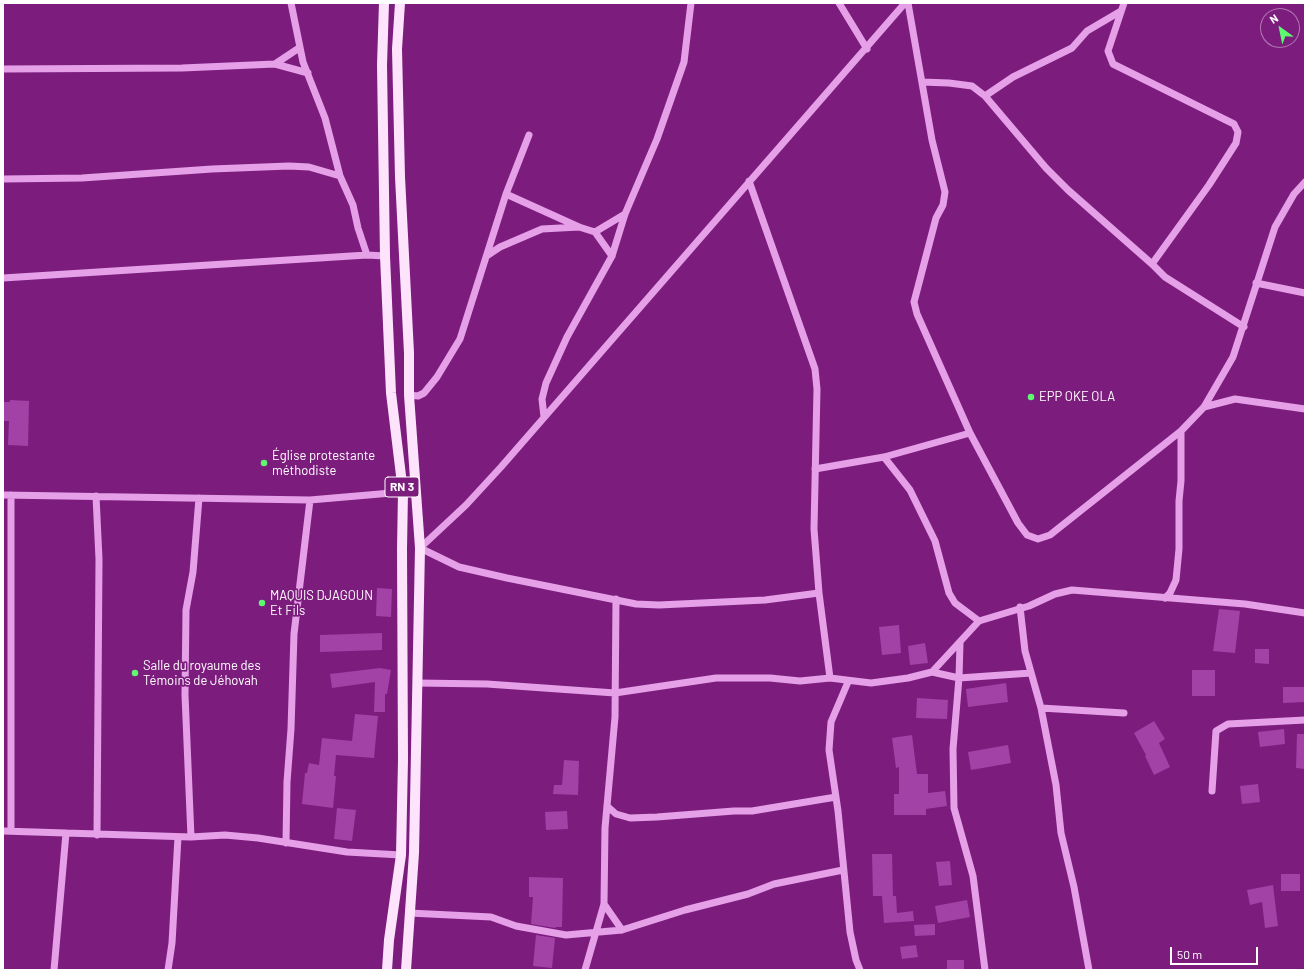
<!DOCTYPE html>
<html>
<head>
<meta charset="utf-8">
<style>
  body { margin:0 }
  #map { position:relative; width:1308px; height:973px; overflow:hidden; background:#7c1d7e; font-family:Barlow,sans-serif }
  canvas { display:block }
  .frame { position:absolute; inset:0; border:4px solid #fff; pointer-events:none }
  .north { position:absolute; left:1260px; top:8px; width:40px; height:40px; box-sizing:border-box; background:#7c1d7e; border:1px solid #b077b2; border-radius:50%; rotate:327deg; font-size:11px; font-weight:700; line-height:16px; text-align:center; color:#fff }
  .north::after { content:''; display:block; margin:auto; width:14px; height:18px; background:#5ff871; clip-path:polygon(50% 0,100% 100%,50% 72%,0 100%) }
  .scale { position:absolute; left:1170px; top:947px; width:88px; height:18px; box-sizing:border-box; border:2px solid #fff; border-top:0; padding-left:5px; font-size:12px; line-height:14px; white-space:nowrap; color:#fff; -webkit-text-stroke:3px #7c1d7e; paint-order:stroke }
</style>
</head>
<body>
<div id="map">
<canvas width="1308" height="973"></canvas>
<div class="frame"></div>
<div class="north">N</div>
<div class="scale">50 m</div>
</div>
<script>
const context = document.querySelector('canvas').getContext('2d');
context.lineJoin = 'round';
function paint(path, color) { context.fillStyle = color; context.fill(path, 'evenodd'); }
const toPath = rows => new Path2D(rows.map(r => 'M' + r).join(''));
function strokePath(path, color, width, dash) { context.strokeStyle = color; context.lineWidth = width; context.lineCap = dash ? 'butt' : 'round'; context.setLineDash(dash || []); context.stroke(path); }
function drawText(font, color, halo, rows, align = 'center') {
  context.font = font + ' Barlow,sans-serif'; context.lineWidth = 3.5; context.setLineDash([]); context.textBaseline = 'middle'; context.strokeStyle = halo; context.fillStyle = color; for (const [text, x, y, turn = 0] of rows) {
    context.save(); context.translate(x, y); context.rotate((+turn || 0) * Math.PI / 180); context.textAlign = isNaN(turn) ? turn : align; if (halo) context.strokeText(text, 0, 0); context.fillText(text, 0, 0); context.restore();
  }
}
paint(toPath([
  [10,400,29,401,28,446,8,445,9,421,3,421,3,402,10,402],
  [377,588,392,589,391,617,376,616],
  [1219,609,1240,611,1235,653,1213,651],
  [899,625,901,653,882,655,879,627],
  [382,633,382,650,320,652,320,635],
  [925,643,928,663,910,665,908,646],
  [1255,649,1269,649,1269,664,1255,663],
  [380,668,391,670,387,694,385,694,385,712,374,712,375,682,332,688,330,674],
  [1192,670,1215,670,1215,696,1192,696],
  [1006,683,1008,702,968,707,966,689],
  [1283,687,1305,687,1305,702,1283,703],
  [917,698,948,700,947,719,916,718],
  [355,714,378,716,374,758,336,755,334,776,336,776,333,808,302,804,305,773,307,773,309,763,319,765,322,738,352,741],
  [1154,721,1165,739,1159,743,1170,767,1154,775,1145,756,1146,755,1134,733],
  [1284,729,1285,744,1260,747,1258,732],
  [1297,734,1305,734,1305,769,1296,768],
  [912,735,917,774,928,774,928,793,945,791,947,806,926,809,926,815,894,815,894,794,899,794,899,767,896,768,892,738],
  [1008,745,1011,763,971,770,968,752],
  [564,760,579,761,578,795,553,794,554,785,562,785],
  [1258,784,1260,802,1242,804,1240,786],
  [337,808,356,810,352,841,334,839],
  [567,811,568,829,546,830,545,812],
  [872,854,892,854,893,896,896,896,897,913,913,911,914,921,884,923,882,896,873,896],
  [950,861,952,885,939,886,936,862],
  [1281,874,1300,874,1300,891,1281,891],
  [529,877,563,878,562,927,556,927,555,928,531,924,533,897,529,897],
  [1273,885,1278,926,1265,928,1262,902,1250,905,1247,890],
  [967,900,970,917,938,923,935,906],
  [935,924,935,935,915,936,914,925],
  [536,935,555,938,552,968,533,966],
  [916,945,918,957,902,959,900,947],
  [947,960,964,960,964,970,947,970]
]), '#a241a6');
strokePath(toPath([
  [291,3,303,62,325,118,340,176,353,205,358,228,367,255],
  [839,3,867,49],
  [908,3,932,140,945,192,943,205,936,218,914,302,917,314,970,433,1018,523,1027,535,1038,539,1050,535,1181,431,1204,407,1233,357,1275,227,1294,194,1305,182],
  [1124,3,1108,51,1113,64,1234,124,1238,132,1236,143,1209,185,1152,264,1165,277,1244,327],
  [275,64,299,48],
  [3,69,182,68,275,64,308,73],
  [922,82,949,83,972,86,985,96,1046,168,1068,190,1152,264],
  [985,96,1013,77,1072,48,1087,31,1121,11],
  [3,179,82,178,212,169,289,166,309,167,340,176],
  [749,181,815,369,817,389,814,529,819,593,830,678],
  [506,194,579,227,595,232,612,256],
  [595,232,625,214],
  [488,255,500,247,542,229,579,227],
  [3,278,367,255,385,256],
  [1256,283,1305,293],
  [409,395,418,396,424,393,437,377,460,339,506,194,529,135],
  [1204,407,1235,399,1305,409],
  [544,417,542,399,546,383,567,337,612,256,625,214,657,139,684,62,691,3],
  [884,457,910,490,935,541,949,593,955,603,979,621],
  [815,469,884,457,970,433],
  [3,495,310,500,403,492],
  [11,495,11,831],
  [96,496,99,559,97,835],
  [819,593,765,600,659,605,636,604,507,578,459,567,420,548,466,505,501,467,905,3],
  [1165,598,1170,593,1176,580,1179,549,1179,501,1181,481,1181,431],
  [1020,607,1025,651,1041,708,1056,785,1061,833,1074,887,1089,970],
  [960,643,959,678,1031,673],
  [932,672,959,678,953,749,954,808,973,876,985,970],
  [848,682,831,722,829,750,838,811,850,932,856,960,860,970],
  [417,683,487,684,615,693,716,678,770,678,800,681,830,678,871,683,908,678,932,672,979,621,1029,606,1055,594,1072,590,1245,604,1305,613],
  [1041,708,1124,713],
  [1212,791,1216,731,1228,724,1305,720],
  [607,806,616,814,630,818,657,817,734,811,752,811,836,797],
  [3,831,191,837,225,835,258,838,347,852,401,855],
  [191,837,185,695,186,610,193,572,199,498],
  [286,843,287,782,291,729,294,634,310,500],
  [604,904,622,930],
  [409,913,491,917,516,926,566,935,622,930,685,910,748,894,774,884,843,870],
  [54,970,66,833],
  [168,970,172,943,178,837],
  [585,970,604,904,605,828,615,717,616,599]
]), '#e5a0e8', 7);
strokePath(toPath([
  [384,3,382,65,385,256,391,393,403,492,402,549,403,760,401,855,389,940,387,970],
  [400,3,397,49,400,177,409,353,409,395,420,548,414,853,406,970]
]), '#fee3fd', 10);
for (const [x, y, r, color] of [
  [1031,397,4,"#5ff871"],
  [264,463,4,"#5ff871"],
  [262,603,4,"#5ff871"],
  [135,673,4,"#5ff871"]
]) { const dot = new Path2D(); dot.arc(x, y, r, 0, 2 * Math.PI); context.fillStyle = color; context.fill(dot); strokePath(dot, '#7c1d7e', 1.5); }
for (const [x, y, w] of [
  [402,487,34]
]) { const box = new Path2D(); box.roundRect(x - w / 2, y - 10, w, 20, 3); context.fillStyle = '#7c1d7e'; context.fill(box); strokePath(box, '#fff', 1); }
drawText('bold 12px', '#fff', null, [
  ["RN 3",402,487]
]);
drawText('13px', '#fff', '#7c1d7e', [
  ["EPP OKE OLA",1039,397],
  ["Église protestante",272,456],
  ["méthodiste",272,471],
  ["MAQUIS DJAGOUN",270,596],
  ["Et Fils",270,611],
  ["Salle du royaume des",143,666],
  ["Témoins de Jéhovah",143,681]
], 'left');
</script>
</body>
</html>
